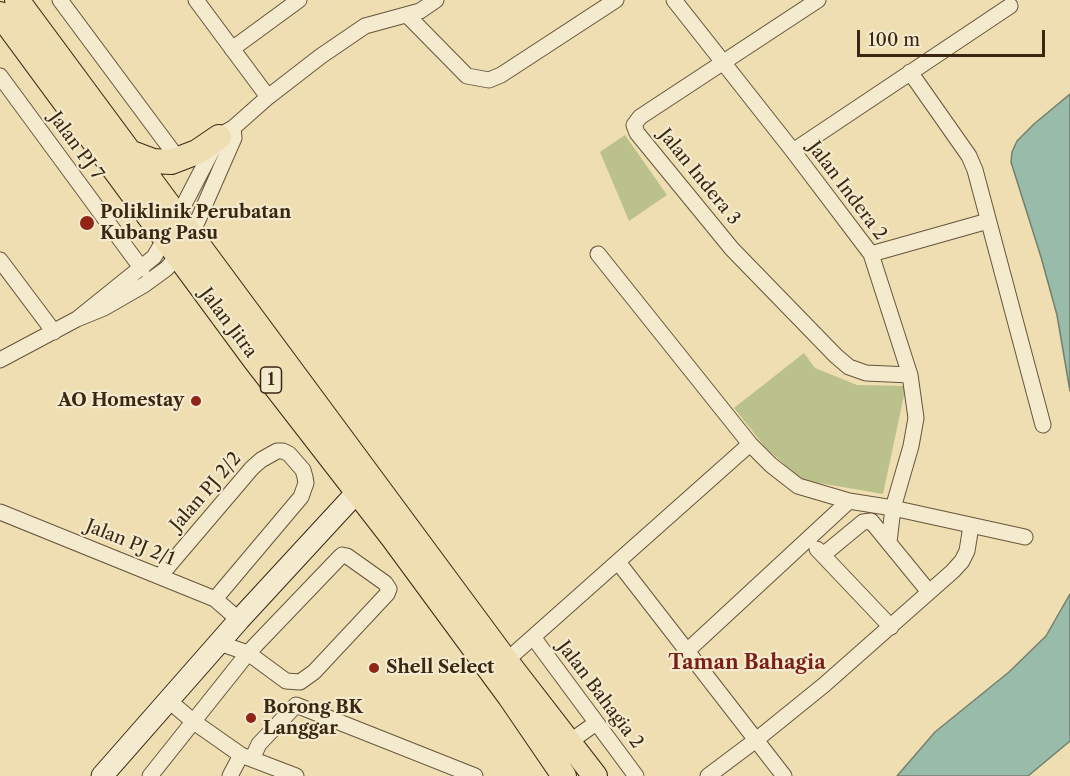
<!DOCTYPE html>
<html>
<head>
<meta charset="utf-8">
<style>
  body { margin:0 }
  #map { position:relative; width:1070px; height:776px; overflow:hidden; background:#eedeb2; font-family:"Libre Caslon Text",serif }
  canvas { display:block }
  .scale { position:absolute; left:857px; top:30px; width:188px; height:27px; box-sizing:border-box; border:3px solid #3a2713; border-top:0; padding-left:8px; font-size:18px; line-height:21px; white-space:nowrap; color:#3a2713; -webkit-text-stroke:4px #f4eacd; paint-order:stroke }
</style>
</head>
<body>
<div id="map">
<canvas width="1070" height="776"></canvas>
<div class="scale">100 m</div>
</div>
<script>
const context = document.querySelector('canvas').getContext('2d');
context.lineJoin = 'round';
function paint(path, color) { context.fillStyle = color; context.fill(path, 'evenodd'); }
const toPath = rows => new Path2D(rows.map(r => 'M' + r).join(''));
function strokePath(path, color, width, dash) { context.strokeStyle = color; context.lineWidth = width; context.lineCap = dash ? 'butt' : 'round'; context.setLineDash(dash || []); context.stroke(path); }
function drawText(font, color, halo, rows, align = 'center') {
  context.font = font + ' "Libre Caslon Text",serif'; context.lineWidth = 4.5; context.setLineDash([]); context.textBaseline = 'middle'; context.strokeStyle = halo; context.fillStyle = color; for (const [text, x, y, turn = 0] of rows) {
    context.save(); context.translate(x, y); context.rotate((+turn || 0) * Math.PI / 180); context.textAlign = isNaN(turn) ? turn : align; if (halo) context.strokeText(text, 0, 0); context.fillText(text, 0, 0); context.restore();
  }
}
paint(toPath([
  [625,135,667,195,629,221,600,152],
  [804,353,815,368,857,385,906,386,883,494,802,480,765,447,734,408]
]), '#bbc18a');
const water = toPath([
  [1070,94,1070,391,1057,315,1041,257,1011,162,1012,152,1017,141,1034,124,1070,94],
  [1070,594,1070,741,1028,776,897,776,935,732,1009,672,1046,636,1070,594]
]);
paint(water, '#99bcaa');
strokePath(water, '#73806e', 1.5);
const minor = toPath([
  [60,0,179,160],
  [196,0,268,97],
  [674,0,793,151,871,254,910,375,916,418,911,446,893,508,889,542],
  [818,0,640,117,634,125,637,133,732,249,836,356,849,367,866,373,910,375],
  [407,15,467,76,489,80,501,75,616,0],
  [232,49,299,0],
  [910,72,969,156,975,170,1043,425],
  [0,76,142,269],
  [793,151,1010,6],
  [598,254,750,444,771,465,798,486,849,501,893,508,1025,537],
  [871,254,988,221],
  [0,260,54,332],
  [77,319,154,257,177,218,219,137,224,133,233,128,268,97,321,56,365,26,420,11,436,0],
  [0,360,77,319,104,308,144,285,166,269,178,256,198,220,234,138,233,128],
  [0,512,215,599,239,620],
  [817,549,891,627],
  [823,555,863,522,871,521,929,592],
  [618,562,784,776],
  [160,576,252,468,261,460,277,451,283,451,289,454,303,470,305,477,306,483,301,497,215,599],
  [533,637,636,776],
  [687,651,849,501],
  [506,661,750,444],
  [168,700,194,722,241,755,296,776],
  [568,743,596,723],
  [252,759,259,744,296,705,475,776],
  [150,776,248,653,339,558,342,555,347,556,385,583,389,589,387,594,314,672,300,682,286,681,248,653,219,643],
  [230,776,241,755],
  [708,776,756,740,824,685,953,571,962,561,967,551,971,526]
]);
const secondary = toPath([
  [102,776,239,620,358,491]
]);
const trunk = toPath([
  [17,0,506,661,595,776],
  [0,14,255,360,393,538,510,697,564,776],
  [129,152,153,161,171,162,197,152,219,137]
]);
strokePath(minor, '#67553b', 17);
strokePath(secondary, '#3a2713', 23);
strokePath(trunk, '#3a2713', 26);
strokePath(minor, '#f4eacd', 15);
strokePath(secondary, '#f4eacd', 21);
strokePath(trunk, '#eedeb2', 24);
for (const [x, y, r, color] of [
  [87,223,8,"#8f2418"],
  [196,401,6,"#8f2418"],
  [374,668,6,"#8f2418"],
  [251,718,6,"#8f2418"]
]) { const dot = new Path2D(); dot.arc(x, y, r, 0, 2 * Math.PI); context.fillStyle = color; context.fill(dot); strokePath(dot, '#f4eacd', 2); }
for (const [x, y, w] of [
  [271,380,21]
]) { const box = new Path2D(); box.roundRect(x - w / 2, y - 13, w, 26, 4.5); context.fillStyle = '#f4eacd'; context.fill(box); strokePath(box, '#3a2713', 1.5); }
drawText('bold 16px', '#3a2713', null, [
  ["1",271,380]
]);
drawText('18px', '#3a2713', '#f4eacd', [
  ["Jalan PJ 7",76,146,54],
  ["Jalan Indera 3",699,177,51],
  ["Jalan Indera 2",847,191,53],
  ["Jalan Jitra",228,323,53],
  ["Jalan PJ 2/2",206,492,-49],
  ["Jalan PJ 2/1",130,543,22],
  ["Jalan Bahagia 2",600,695,53]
]);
drawText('bold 18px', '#3a2713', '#f4eacd', [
  ["Poliklinik Perubatan",100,213],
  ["Kubang Pasu",100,234],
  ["AO Homestay",184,401,"right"],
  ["Shell Select",386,668],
  ["Borong BK",263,708],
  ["Langgar",263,729]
], 'left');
drawText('bold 20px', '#7a1f14', '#f4eacd', [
  ["Taman Bahagia",747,663]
]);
</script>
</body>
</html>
